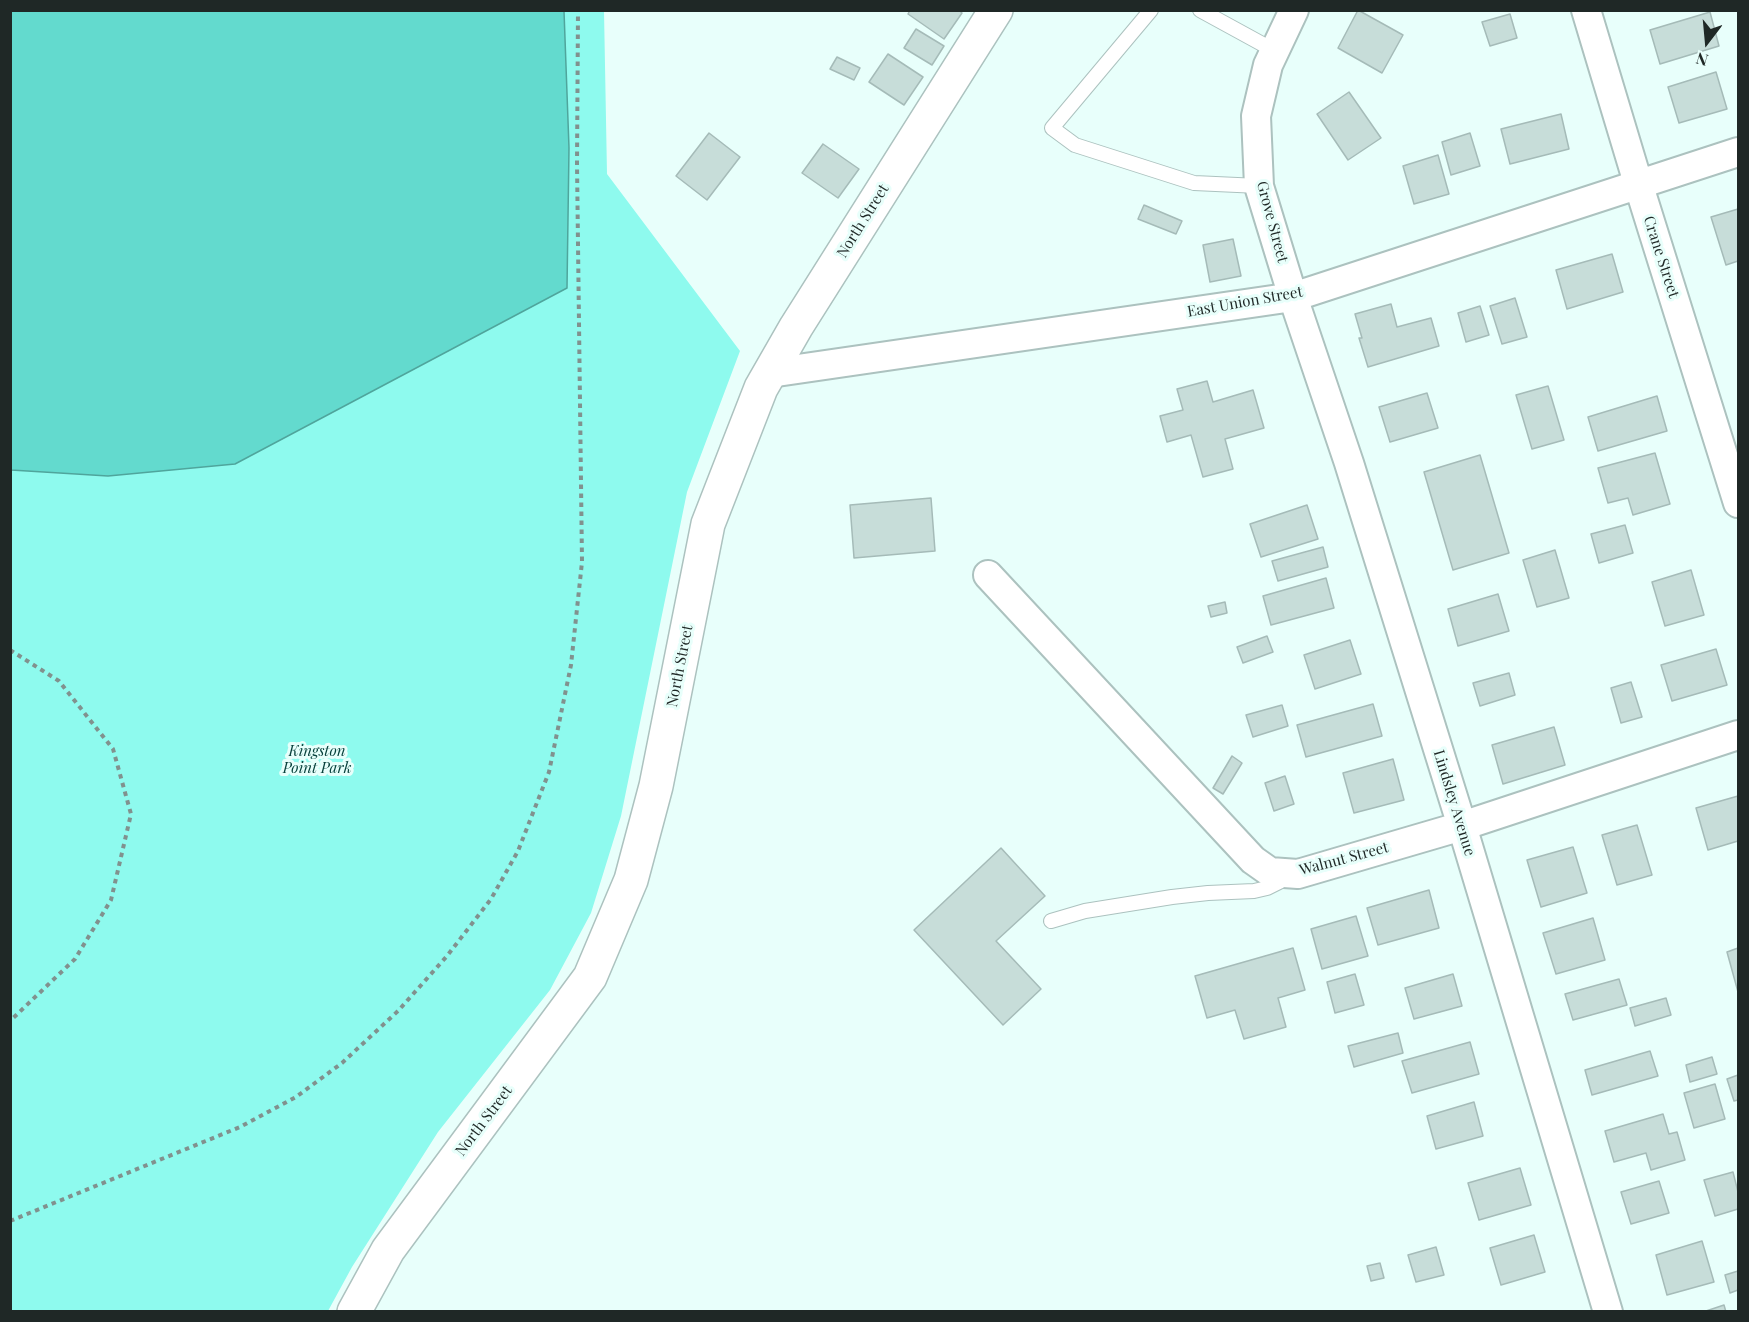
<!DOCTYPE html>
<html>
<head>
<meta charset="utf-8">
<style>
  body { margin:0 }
  #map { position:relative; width:1749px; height:1322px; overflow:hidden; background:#e8fffb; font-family:"Playfair Display",serif }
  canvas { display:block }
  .frame { position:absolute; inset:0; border:12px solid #1f2826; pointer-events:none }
  .north { position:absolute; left:1677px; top:12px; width:60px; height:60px; -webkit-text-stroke:4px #e8fffb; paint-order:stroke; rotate:196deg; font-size:16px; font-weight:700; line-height:24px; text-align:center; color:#1f2826 }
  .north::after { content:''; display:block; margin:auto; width:21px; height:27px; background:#1f2826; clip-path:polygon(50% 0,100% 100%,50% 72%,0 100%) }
</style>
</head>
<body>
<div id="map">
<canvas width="1749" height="1322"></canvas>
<div class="frame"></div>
<div class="north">N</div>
</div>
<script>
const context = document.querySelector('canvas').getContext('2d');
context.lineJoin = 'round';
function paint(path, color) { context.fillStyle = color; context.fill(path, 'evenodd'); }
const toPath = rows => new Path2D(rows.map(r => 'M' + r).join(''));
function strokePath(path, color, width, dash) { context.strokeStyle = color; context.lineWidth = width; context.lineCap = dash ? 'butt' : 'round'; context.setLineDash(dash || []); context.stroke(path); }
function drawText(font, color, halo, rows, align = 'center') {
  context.font = font + ' "Playfair Display",serif'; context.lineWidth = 6; context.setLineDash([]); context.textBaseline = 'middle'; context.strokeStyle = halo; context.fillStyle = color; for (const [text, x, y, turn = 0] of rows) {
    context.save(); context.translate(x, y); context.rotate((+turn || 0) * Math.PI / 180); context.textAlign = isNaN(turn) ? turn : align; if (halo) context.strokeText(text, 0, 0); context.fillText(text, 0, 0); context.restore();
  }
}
paint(toPath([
  [564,11,604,11,607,174,740,351,687,492,621,816,591,913,550,990,438,1132,352,1267,328,1311,11,1311,10,470,108,476,566,288,569,148]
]), '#8efaee');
const water = toPath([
  [10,11,564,11,569,148,567,288,235,464,108,476,11,470,10,11]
]);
paint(water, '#63dace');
strokePath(water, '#4fa59c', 1.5);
const building = toPath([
  [910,10,959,10,962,13,944,39,908,14,910,10],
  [1358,10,1403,35,1382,73,1338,48,1358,10],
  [1710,12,1719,46,1660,64,1650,30,1710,12],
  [1510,14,1517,38,1490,46,1482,22,1510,14],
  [916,29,944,46,932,65,904,48,916,29],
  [888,54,923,77,904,105,869,82,888,54],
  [837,57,860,68,854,80,830,69,837,57],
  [1716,72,1727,109,1679,123,1668,87,1716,72],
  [1349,92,1381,138,1348,160,1317,114,1349,92],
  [1561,114,1569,149,1510,164,1501,129,1561,114],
  [709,133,740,157,707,200,676,176,709,133],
  [1470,133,1480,166,1451,175,1442,142,1470,133],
  [823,144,859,169,838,198,802,173,823,144],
  [1438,155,1449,194,1414,204,1403,166,1438,155],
  [1144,205,1182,221,1176,234,1138,219,1144,205],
  [1738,209,1738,261,1726,265,1711,217,1738,209],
  [1233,239,1241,276,1210,282,1203,245,1233,239],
  [1612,254,1623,292,1567,309,1556,270,1612,254],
  [1515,298,1527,337,1502,344,1490,306,1515,298],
  [1391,304,1397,327,1431,318,1439,346,1368,367,1359,338,1362,338,1355,314,1391,304],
  [1480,306,1489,335,1466,342,1458,313,1480,306],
  [1207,381,1213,402,1253,390,1264,428,1225,439,1233,469,1203,477,1191,435,1167,442,1160,416,1183,410,1177,389,1207,381],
  [1548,386,1564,440,1532,449,1516,395,1548,386],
  [1427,393,1438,428,1390,442,1379,407,1427,393],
  [1657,396,1667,431,1598,451,1588,417,1657,396],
  [1655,453,1670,504,1633,515,1628,498,1608,503,1598,468,1655,453],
  [1480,455,1509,553,1453,570,1424,472,1480,455],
  [931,498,935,551,854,558,850,505,931,498],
  [1307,505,1318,539,1261,557,1250,524,1307,505],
  [1625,525,1633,553,1599,563,1591,534,1625,525],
  [1323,547,1328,567,1278,581,1272,561,1323,547],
  [1555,550,1569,598,1537,607,1523,560,1555,550],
  [1691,570,1704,615,1665,626,1652,582,1691,570],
  [1326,578,1334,608,1271,625,1263,596,1326,578],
  [1498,594,1509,631,1458,646,1448,609,1498,594],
  [1225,602,1227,613,1211,617,1208,606,1225,602],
  [1267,636,1273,652,1243,663,1237,647,1267,636],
  [1350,640,1361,674,1315,689,1304,655,1350,640],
  [1716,649,1727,685,1672,701,1661,665,1716,649],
  [1509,673,1515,695,1480,706,1473,683,1509,673],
  [1631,682,1642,717,1621,723,1611,688,1631,682],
  [1373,704,1382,736,1306,757,1297,725,1373,704],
  [1282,705,1288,726,1253,737,1246,715,1282,705],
  [1554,727,1565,765,1503,784,1492,745,1554,727],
  [1232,756,1242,763,1223,794,1213,788,1232,756],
  [1393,759,1404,800,1354,813,1343,773,1393,759],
  [1285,776,1294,804,1274,811,1265,783,1285,776],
  [1738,796,1738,841,1708,850,1696,808,1738,796],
  [1637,825,1652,875,1617,885,1602,835,1637,825],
  [1573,847,1587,893,1541,907,1527,860,1573,847],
  [1001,848,1045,896,996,941,1041,989,1003,1025,914,930,1001,848],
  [1429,890,1439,928,1378,945,1367,908,1429,890],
  [1356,916,1368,956,1322,969,1311,929,1356,916],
  [1593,918,1605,960,1556,974,1543,933,1593,918],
  [1293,948,1305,990,1278,998,1286,1027,1244,1039,1235,1010,1207,1018,1195,976,1293,948],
  [1738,948,1738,992,1727,952,1738,948],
  [1355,974,1364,1005,1335,1013,1327,982,1355,974],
  [1453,974,1462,1006,1414,1019,1405,988,1453,974],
  [1619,979,1627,1005,1573,1020,1565,994,1619,979],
  [1666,998,1671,1015,1635,1026,1630,1008,1666,998],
  [1398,1033,1403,1053,1354,1067,1348,1046,1398,1033],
  [1470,1042,1479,1074,1412,1093,1402,1061,1470,1042],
  [1650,1051,1658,1076,1592,1095,1585,1070,1650,1051],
  [1712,1057,1717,1074,1690,1082,1686,1065,1712,1057],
  [1738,1075,1738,1100,1734,1101,1727,1079,1738,1075],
  [1715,1084,1725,1119,1694,1128,1684,1093,1715,1084],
  [1474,1102,1483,1136,1436,1149,1427,1116,1474,1102],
  [1663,1114,1669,1134,1677,1132,1685,1160,1651,1170,1646,1153,1614,1162,1605,1131,1663,1114],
  [1520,1168,1531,1205,1479,1220,1468,1183,1520,1168],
  [1733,1172,1738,1192,1738,1209,1715,1216,1704,1180,1733,1172],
  [1659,1181,1669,1213,1631,1224,1621,1192,1659,1181],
  [1534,1235,1545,1272,1501,1285,1490,1248,1534,1235],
  [1702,1241,1714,1282,1667,1295,1656,1255,1702,1241],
  [1436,1247,1444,1275,1416,1282,1408,1255,1436,1247],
  [1380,1263,1384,1278,1371,1281,1367,1266,1380,1263],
  [1738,1271,1738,1290,1730,1293,1725,1275,1738,1271],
  [1724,1305,1726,1312,1703,1312,1724,1305]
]);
paint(building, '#c7ddd9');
strokePath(building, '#a5bbb8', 1.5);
const service = toPath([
  [1151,10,1052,128,1075,145,1194,183,1259,186],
  [1200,10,1275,51],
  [1051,921,1085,911,1172,897,1208,893,1254,891,1267,888,1279,882,1285,877]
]);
const minor = toPath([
  [1294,10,1268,65,1256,116,1259,186,1293,297,1349,463,1462,826,1608,1312],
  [1586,10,1638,183,1738,503],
  [770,373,1293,297,1738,152],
  [988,575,1253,860,1270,872,1298,874,1462,826,1738,735]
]);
const tertiary = toPath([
  [354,1312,388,1250,590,977,631,880,656,786,708,524,761,388,796,327,996,10]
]);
strokePath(service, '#acc2bf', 16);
strokePath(minor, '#acc2bf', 32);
strokePath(tertiary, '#acc2bf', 36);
strokePath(toPath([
  [10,650,59,681,113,749,131,814,111,900,75,959,10,1021],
  [10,1221,240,1127,296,1097,342,1063,398,1011,447,956,491,899,518,851,549,772,571,665,582,562,577,164,578,10]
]), '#81918e', 4, [4.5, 4.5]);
strokePath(service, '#fff', 14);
strokePath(minor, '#fff', 28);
strokePath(tertiary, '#fff', 33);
drawText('15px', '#1f2826', '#e8fffb', [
  ["North Street",863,221,-58],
  ["Grove Street",1272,222,75],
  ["Crane Street",1661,257,72],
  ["East Union Street",1245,302,-10],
  ["North Street",680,666,-79],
  ["Lindsley Avenue",1454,803,73],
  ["Walnut Street",1344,859,-15],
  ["North Street",484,1121,-53]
]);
drawText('italic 15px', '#08413c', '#e8fffb', [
  ["Kingston",317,751],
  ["Point Park",317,768]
]);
</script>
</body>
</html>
